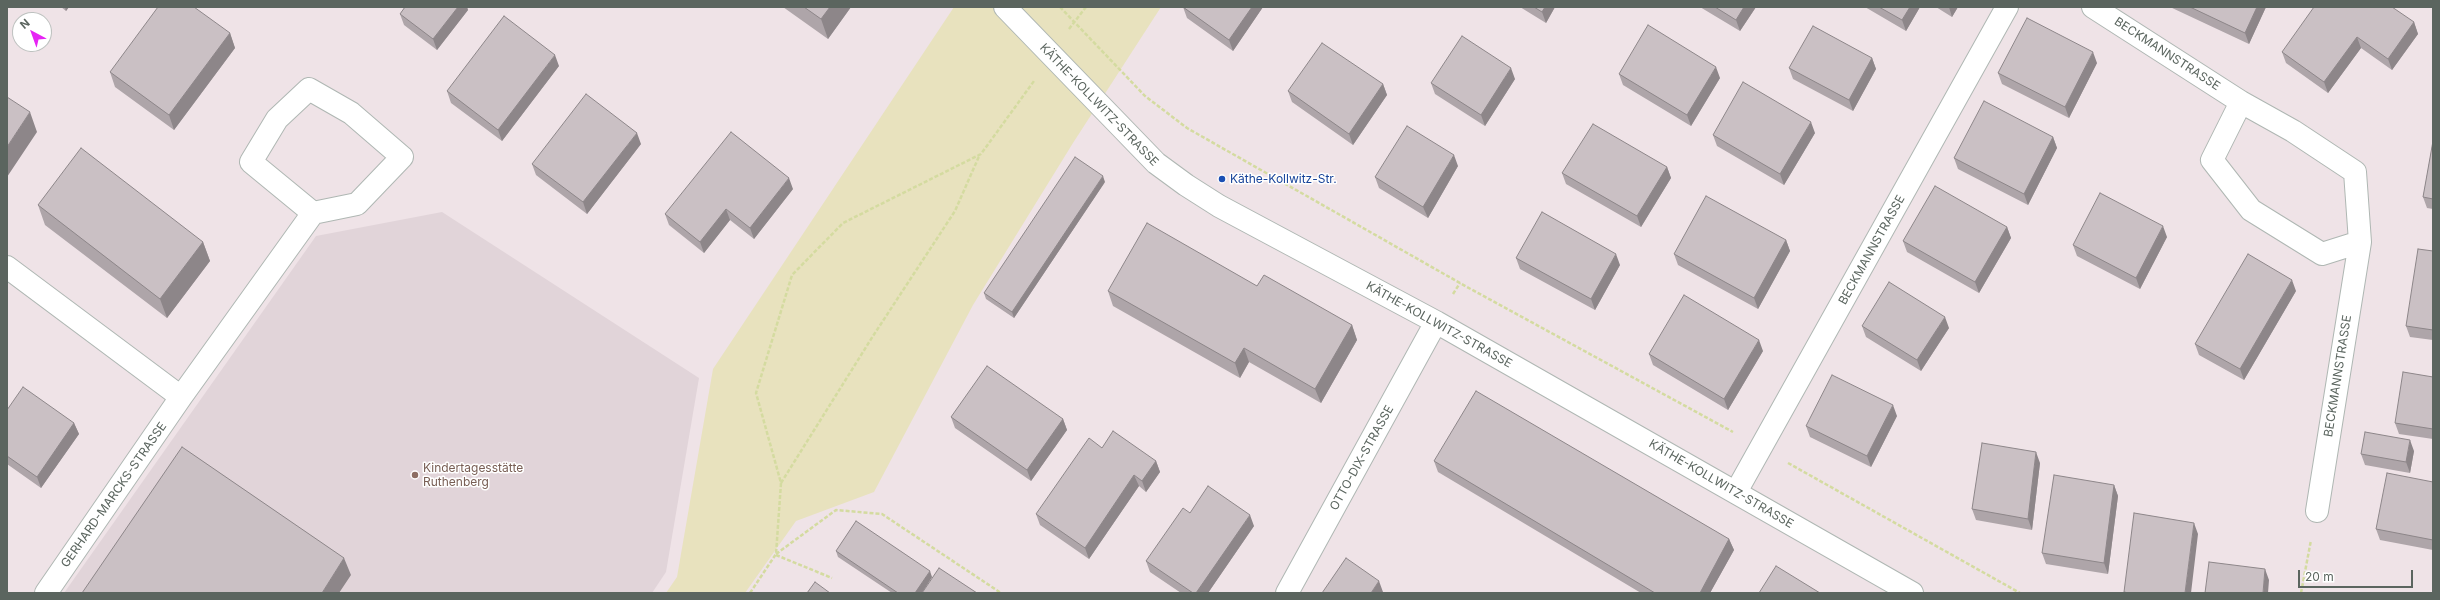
<!DOCTYPE html>
<html>
<head>
<meta charset="utf-8">
<style>
  body { margin:0 }
  #map { position:relative; width:2440px; height:600px; overflow:hidden; background:#efe3e7; font-family:Inter,sans-serif }
  canvas { display:block }
  .frame { position:absolute; inset:0; border:8px solid #5b655f; pointer-events:none }
  .north { position:absolute; left:12px; top:12px; width:40px; height:40px; box-sizing:border-box; background:#fff; border:1px solid #bdc1bf; border-radius:50%; rotate:319deg; font-size:11px; font-weight:700; line-height:16px; text-align:center; color:#5b655f }
  .north::after { content:''; display:block; margin:auto; width:14px; height:18px; background:#e624f4; clip-path:polygon(50% 0,100% 100%,50% 72%,0 100%) }
  .scale { position:absolute; left:2298px; top:570px; width:115px; height:18px; box-sizing:border-box; border:2px solid #5b655f; border-top:0; padding-left:5px; font-size:12px; line-height:14px; white-space:nowrap; color:#5b655f; -webkit-text-stroke:3px #fff; paint-order:stroke }
</style>
</head>
<body>
<div id="map">
<canvas width="2440" height="600"></canvas>
<div class="frame"></div>
<div class="north">N</div>
<div class="scale">20 m</div>
</div>
<script>
const context = document.querySelector('canvas').getContext('2d');
context.lineJoin = 'round';
function paint(path, color) { context.fillStyle = color; context.fill(path, 'evenodd'); }
const toPath = rows => new Path2D(rows.map(r => 'M' + r).join(''));
function strokePath(path, color, width, dash) { context.strokeStyle = color; context.lineWidth = width; context.lineCap = dash ? 'butt' : 'round'; context.setLineDash(dash || []); context.stroke(path); }
function drawText(font, color, halo, rows, align = 'center') {
  context.font = font + ' Inter,sans-serif'; context.lineWidth = 3; context.setLineDash([]); context.textBaseline = 'middle'; context.strokeStyle = halo; context.fillStyle = color; for (const [text, x, y, turn = 0] of rows) {
    context.save(); context.translate(x, y); context.rotate((+turn || 0) * Math.PI / 180); context.textAlign = isNaN(turn) ? turn : align; if (halo) context.strokeText(text, 0, 0); context.fillText(text, 0, 0); context.restore();
  }
}
paint(toPath([
  [442,212,699,378,666,572,652,593,64,593,316,236]
]), '#e1d4d9');
paint(toPath([
  [954,7,1161,7,1073,143,973,305,874,492,796,521,745,593,666,593,677,577,713,369]
]), '#e8e2be');
const minor = toPath([
  [1005,7,1156,163,1186,185,1219,206,1436,322,1912,593],
  [2093,7,2241,102,2293,131,2355,172,2360,242,2322,254,2251,210,2212,160,2241,102],
  [7,267,181,397],
  [1736,492,2007,7],
  [2317,511,2360,242],
  [46,593,181,397,313,213,357,204,402,157,351,113,309,89,277,119,251,162,313,213],
  [1287,593,1436,322]
]);
strokePath(minor, '#afb7b3', 24);
strokePath(toPath([
  [1060,7,1145,96,1187,128,1467,287,1733,432],
  [1069,29,1086,7],
  [1453,294,1460,283],
  [1788,463,2020,593],
  [781,483,873,336,955,211,980,154],
  [776,554,836,510,882,514,1001,593],
  [776,555,832,578],
  [750,593,776,554,781,483,756,393,792,275,843,223,981,154,1034,81],
  [2301,593,2311,540]
]), '#d4dba0', 2.5, [4, 2]);
strokePath(minor, '#fff', 22);
paint(toPath([
  [61,7,69,7,66,11],
  [405,7,467,7,468,10,437,50,404,25,400,14],
  [783,7,851,7,828,39],
  [1183,7,1263,7,1233,51,1187,18],
  [1520,7,1555,7,1546,23],
  [1700,7,1756,7,1740,31],
  [1865,7,1920,7,1906,31],
  [1936,7,1958,7,1952,17],
  [2170,7,2266,7,2249,44],
  [2414,22,2418,34,2392,70,2361,48,2328,93,2286,63,2282,52],
  [230,33,235,48,174,130,115,87,110,72],
  [1872,58,1876,69,1853,111,1793,79,1789,68],
  [2097,63,2069,118,2002,84,1998,73],
  [559,66,502,141,451,103,447,91],
  [1619,74,1720,78,1691,126,1623,85],
  [1515,79,1485,126,1435,94,1431,83],
  [1383,84,1387,95,1353,145,1292,102,1288,91],
  [1815,133,1784,185,1717,146,1713,135],
  [2053,137,2057,148,2028,205,1958,169,1954,158],
  [2433,141,2433,209,2427,208,2423,197],
  [641,144,587,214,536,175,532,164],
  [1458,166,1428,218,1379,188,1375,177],
  [1667,167,1671,178,1641,227,1566,184,1562,173],
  [1105,182,1014,318,986,299,984,293],
  [793,189,754,239,730,220,704,253,669,225,665,214],
  [38,205,203,242,210,261,167,318,45,225],
  [2007,227,2011,238,1979,293,1907,252,1903,241],
  [2167,237,2140,289,2077,256,2073,245],
  [1786,240,1790,251,1758,309,1678,265,1674,254],
  [2433,251,2433,340,2410,337,2406,326],
  [1516,258,1620,265,1595,310,1520,269],
  [1257,286,1352,325,1357,340,1321,403,1249,362,1240,378,1113,306,1108,291],
  [2296,291,2244,380,2199,355,2195,344],
  [1862,326,1949,328,1921,371,1866,337],
  [1763,351,1728,410,1653,365,1649,354],
  [2433,377,2433,439,2399,434,2395,423],
  [7,410,74,423,79,434,41,488,7,464],
  [1897,416,1871,467,1810,437,1806,426],
  [951,417,1063,419,1067,430,1031,481,955,428],
  [2414,451,2410,473,2365,465,2361,454],
  [1156,461,1160,472,1146,492,1139,486,1089,559,1040,525,1036,514],
  [1434,461,1729,539,1734,550,1710,593,1641,593,1438,472],
  [2040,463,2032,530,1976,520,1972,509],
  [2433,482,2433,550,2380,540,2376,529],
  [2114,485,2118,496,2108,574,2046,564,2042,553],
  [1190,513,1254,526,1208,593,1181,593,1150,572,1146,561],
  [836,551,932,577,922,593,892,593,838,557]
]), '#aea5a9');
paint(toPath([
  [65,7,69,7,66,11],
  [458,7,467,7,468,10,437,50,433,39],
  [830,7,851,7,828,39,821,19],
  [1252,7,1263,7,1233,51,1229,40],
  [1545,7,1555,7,1546,23,1542,12],
  [1744,7,1756,7,1740,31,1736,20],
  [1910,7,1920,7,1906,31,1902,20],
  [1949,7,1958,7,1952,17],
  [2257,7,2266,7,2249,44,2245,33],
  [2414,22,2418,34,2392,70,2388,59],
  [230,33,235,48,174,130,169,115],
  [2357,37,2361,48,2328,93,2324,82],
  [2093,52,2097,63,2069,118,2065,107],
  [555,55,559,66,502,141,498,130],
  [1872,58,1876,69,1853,111,1849,100],
  [1716,67,1720,78,1691,126,1687,115],
  [1511,68,1515,79,1485,126,1481,115],
  [1383,84,1387,95,1353,145,1349,134],
  [30,112,37,132,7,177,7,147],
  [1811,122,1815,133,1784,185,1780,174],
  [637,133,641,144,587,214,583,202],
  [2053,137,2057,148,2028,205,2024,194],
  [1454,155,1458,166,1428,218,1423,207],
  [1667,167,1671,178,1641,227,1637,216],
  [1103,176,1105,182,1014,318,1012,312],
  [789,178,793,189,754,239,750,228],
  [726,209,730,220,704,253,700,242],
  [2163,226,2167,237,2140,289,2136,278],
  [2007,227,2011,238,1979,293,1975,282],
  [1786,240,1790,251,1758,309,1754,298],
  [203,242,210,261,167,318,160,299],
  [1616,254,1620,265,1595,310,1591,299],
  [2292,280,2296,291,2244,380,2240,369],
  [1945,317,1949,328,1921,371,1917,360],
  [1352,325,1357,340,1321,403,1315,389],
  [1759,340,1763,351,1728,410,1724,399],
  [1244,348,1249,362,1240,378,1235,363],
  [1893,405,1897,416,1871,467,1867,456],
  [1063,419,1067,430,1031,481,1027,470],
  [74,423,79,434,41,488,37,477],
  [2410,440,2414,451,2410,473,2406,462],
  [2036,452,2040,463,2032,530,2028,519],
  [1156,461,1160,472,1146,492,1142,481],
  [1134,475,1139,486,1089,559,1085,548],
  [2114,485,2118,496,2108,574,2104,563],
  [1250,515,1254,526,1208,593,1196,593],
  [2194,523,2198,534,2191,593,2185,593],
  [1729,539,1734,550,1710,593,1700,593],
  [344,558,351,575,339,593,322,593],
  [2265,569,2269,580,2268,593,2263,593],
  [930,571,932,577,922,593,915,593],
  [1379,581,1383,592,1383,593,1371,593]
]), '#8d8689');
const building = toPath([
  [158,7,194,7,230,33,169,115,110,72,158,7],
  [405,7,458,7,433,39,400,14,405,7],
  [804,7,830,7,821,19,804,7],
  [1183,7,1252,7,1229,40,1183,7],
  [1534,7,1545,7,1542,12,1534,7],
  [1715,7,1744,7,1736,20,1715,7],
  [1879,7,1910,7,1902,20,1879,7],
  [2190,7,2257,7,2245,33,2190,7],
  [2314,7,2392,7,2414,22,2388,59,2357,37,2324,82,2282,52,2314,7],
  [504,16,555,55,498,130,447,91,504,16],
  [2027,18,2093,52,2065,107,1998,73,2027,18],
  [1648,25,1716,67,1687,115,1619,74,1648,25],
  [1813,26,1872,58,1849,100,1789,68,1813,26],
  [1462,36,1511,68,1481,115,1431,83,1462,36],
  [1322,43,1383,84,1349,134,1288,91,1322,43],
  [1743,82,1811,122,1780,174,1713,135,1743,82],
  [586,94,637,133,583,202,532,164,586,94],
  [7,97,30,112,7,147,7,97],
  [1984,101,2053,137,2024,194,1954,158,1984,101],
  [1593,124,1667,167,1637,216,1562,173,1593,124],
  [1407,126,1454,155,1423,207,1375,177,1407,126],
  [731,132,789,178,750,228,726,209,700,242,665,214,731,132],
  [2433,141,2433,199,2423,197,2433,141],
  [81,148,203,242,160,299,38,205,81,148],
  [1075,157,1103,176,1012,312,984,293,1075,157],
  [1935,186,2007,227,1975,282,1903,241,1935,186],
  [2100,193,2163,226,2136,278,2073,245,2100,193],
  [1706,196,1786,240,1754,298,1674,254,1706,196],
  [1542,212,1616,254,1591,299,1516,258,1542,212],
  [1147,223,1257,286,1264,275,1352,325,1315,389,1244,348,1235,363,1108,291,1147,223],
  [2418,249,2433,251,2433,330,2406,326,2418,249],
  [2248,254,2292,280,2240,369,2195,344,2248,254],
  [1889,282,1945,317,1917,360,1862,326,1889,282],
  [1684,295,1759,340,1724,399,1649,354,1684,295],
  [987,366,1063,419,1027,470,951,417,987,366],
  [2403,372,2433,377,2433,429,2395,423,2403,372],
  [1832,375,1893,405,1867,456,1806,426,1832,375],
  [23,387,74,423,37,477,7,456,7,410,23,387],
  [1476,391,1729,539,1700,593,1655,593,1434,461,1476,391],
  [1113,431,1156,461,1142,481,1134,475,1085,548,1036,514,1089,438,1102,448,1113,431],
  [2365,432,2410,440,2406,462,2361,454,2365,432],
  [1982,443,2036,452,2028,519,1972,509,1982,443],
  [182,447,344,558,322,593,82,593,182,447],
  [2387,473,2433,482,2433,540,2376,529,2387,473],
  [2054,475,2114,485,2104,563,2042,553,2054,475],
  [1208,486,1250,515,1196,593,1193,593,1146,561,1183,508,1190,513,1208,486],
  [2134,513,2194,523,2185,593,2129,593,2124,592,2134,513],
  [856,521,930,571,915,593,898,593,836,551,856,521],
  [1346,558,1379,581,1371,593,1322,593,1346,558],
  [2209,562,2265,569,2263,593,2205,593,2209,562],
  [1776,566,1820,593,1759,593,1776,566],
  [939,568,977,593,922,593,939,568],
  [815,582,830,593,807,593,815,582]
]);
paint(building, '#cac0c4');
strokePath(building, '#8d8689', 1);
for (const [x, y, r, color] of [
  [1222,179,4,"#1a4fb4"],
  [415,475,4,"#8d6e63"]
]) { const dot = new Path2D(); dot.arc(x, y, r, 0, 2 * Math.PI); context.fillStyle = color; context.fill(dot); strokePath(dot, '#fff', 1.5); }
drawText('12px', '#5b655f', '#fff', [
  ["BECKMANNSTRASSE",2167,54,33],
  ["KÄTHE-KOLLWITZ-STRASSE",1099,105,46],
  ["BECKMANNSTRASSE",1872,250,-61],
  ["KÄTHE-KOLLWITZ-STRASSE",1439,325,29],
  ["BECKMANNSTRASSE",2338,376,-81],
  ["OTTO-DIX-STRASSE",1362,458,-61],
  ["KÄTHE-KOLLWITZ-STRASSE",1721,484,30],
  ["GERHARD-MARCKS-STRASSE",114,495,-55]
]);
drawText('12px', '#164399', '#fff', [
  ["Käthe-Kollwitz-Str.",1230,179]
], 'left');
drawText('12px', '#785e54', '#fff', [
  ["Kindertagesstätte",423,468],
  ["Ruthenberg",423,482]
], 'left');
</script>
</body>
</html>
